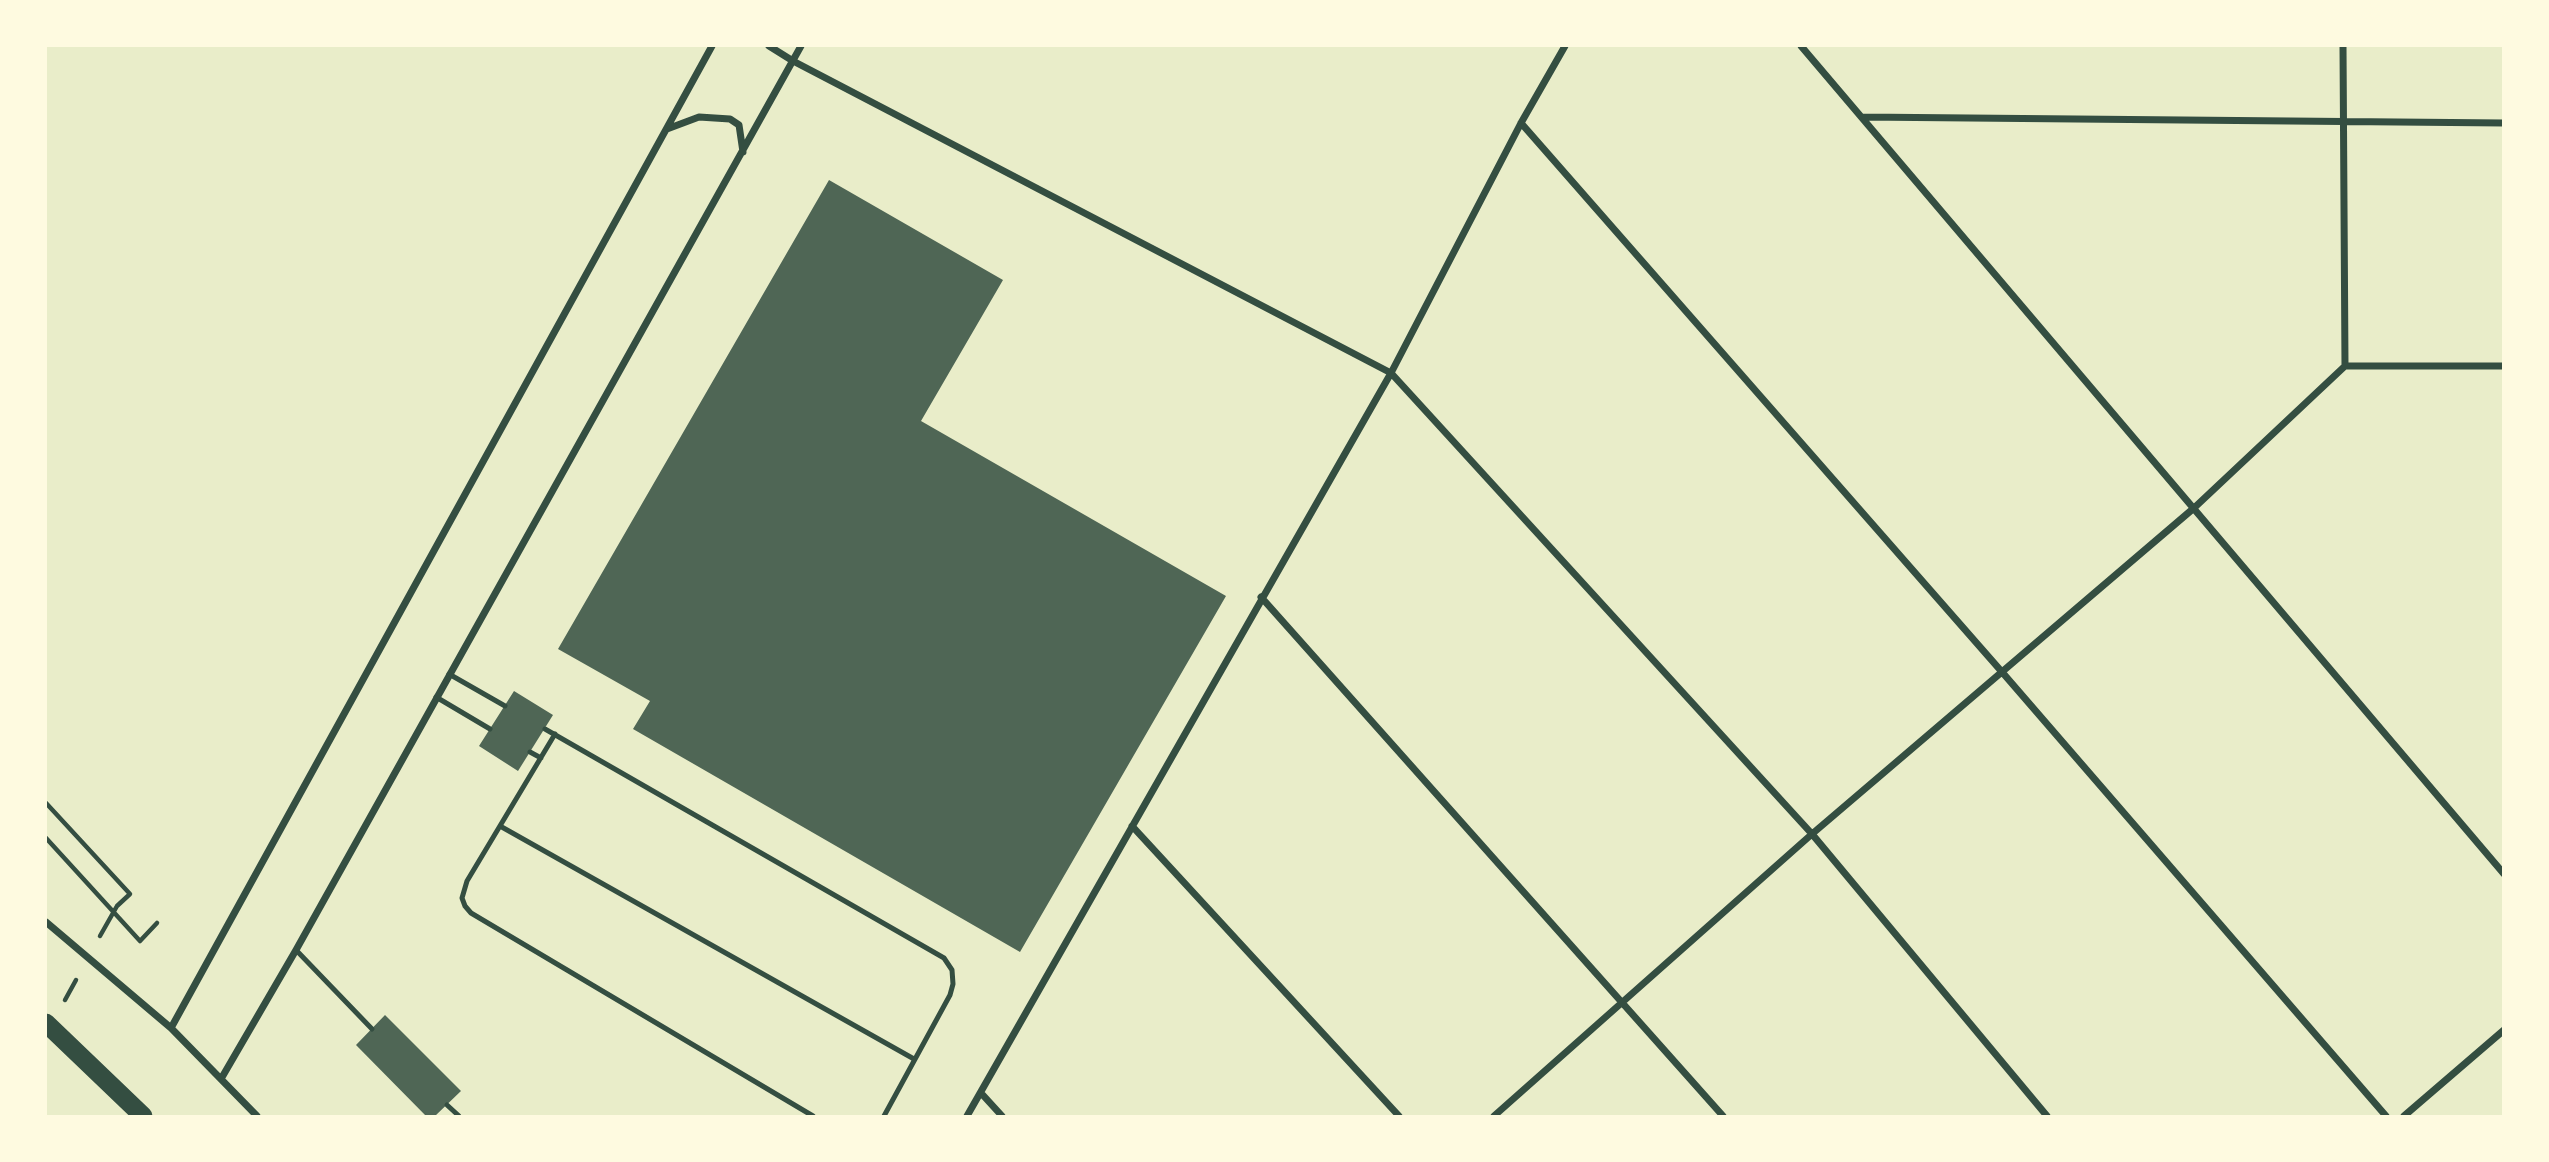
<!DOCTYPE html>
<html>
<head>
<meta charset="utf-8">
<style>
  body { margin:0 }
  #map { position:relative; width:2549px; height:1162px; overflow:hidden; background:#e9edc9; font-family:Inter,sans-serif }
  canvas { display:block }
  .frame { position:absolute; inset:0; border:47px solid #fefae0; pointer-events:none }
</style>
</head>
<body>
<div id="map">
<canvas width="2549" height="1162"></canvas>
<div class="frame"></div>
</div>
<script>
const context = document.querySelector('canvas').getContext('2d');
context.lineJoin = 'round';
function paint(path, color) { context.fillStyle = color; context.fill(path, 'evenodd'); }
const toPath = rows => new Path2D(rows.map(r => 'M' + r).join(''));
function strokePath(path, color, width, dash) { context.strokeStyle = color; context.lineWidth = width; context.lineCap = dash ? 'butt' : 'round'; context.setLineDash(dash || []); context.stroke(path); }
paint(toPath([
  [829,180,1003,280,921,421,1226,596,1020,952,633,729,650,701,558,649],
  [514,691,553,715,518,771,479,746],
  [385,1015,461,1091,435,1116,426,1116,356,1045]
]), '#4f6655');
strokePath(toPath([
  [46,803,130,894,117,906,100,936],
  [46,838,140,941,157,923],
  [65,1000,76,980]
]), '#344e41', 4.5);
strokePath(toPath([
  [449,674,505,706],
  [436,697,490,729],
  [545,729,944,958,952,970,953,984,950,995,884,1116],
  [555,734,467,881,462,898,465,906,471,913,813,1116],
  [530,752,541,758],
  [500,826,914,1059],
  [296,950,372,1029],
  [447,1105,459,1116]
]), '#344e41', 5);
strokePath(toPath([
  [769,46,793,61,1391,373,1812,834,2047,1116],
  [1801,46,2504,874],
  [2343,46,2345,366],
  [1862,117,2504,123],
  [1521,123,2002,672,2386,1116],
  [667,129,699,117,730,119,739,125,743,152],
  [1261,597,1723,1116],
  [1132,826,1399,1116],
  [46,922,171,1028,257,1116],
  [171,1028,712,46],
  [221,1079,296,950,801,46],
  [981,1093,1002,1116],
  [967,1116,1391,373,1521,123,1565,46],
  [1494,1116,1812,834,2194,508,2345,366,2504,366],
  [2404,1116,2504,1030]
]), '#344e41', 7);
strokePath(toPath([
  [46,1023,143,1116]
]), '#344e41', 19);
</script>
</body>
</html>
